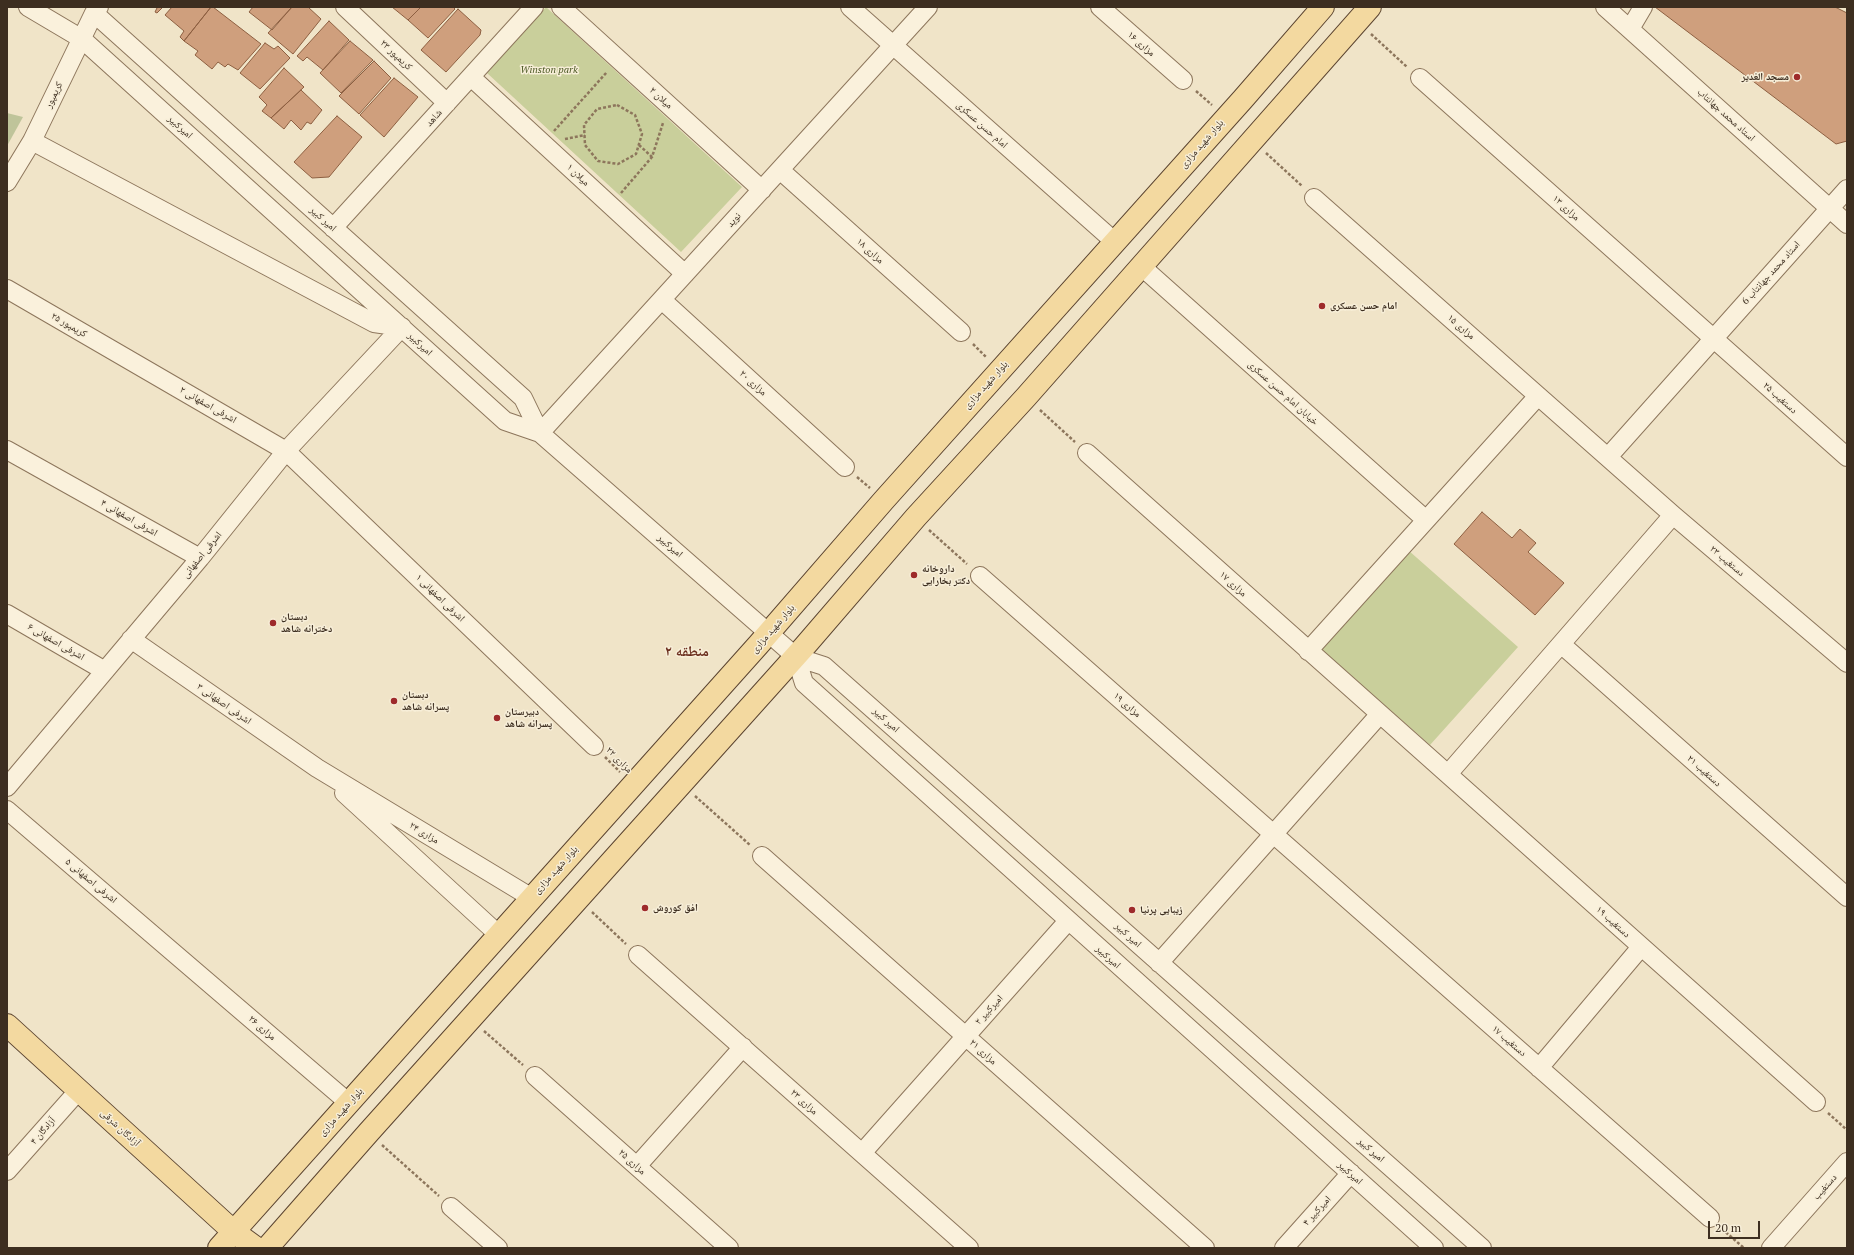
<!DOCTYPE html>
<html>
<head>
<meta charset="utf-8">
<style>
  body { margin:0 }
  #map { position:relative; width:1854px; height:1255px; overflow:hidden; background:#f0e4c8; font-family:"PT Serif",serif }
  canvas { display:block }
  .frame { position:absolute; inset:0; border:8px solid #3d2e20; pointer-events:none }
  .scale { position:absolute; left:1708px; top:1221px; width:52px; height:18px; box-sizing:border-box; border:2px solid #3d2e20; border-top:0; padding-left:5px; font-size:12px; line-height:14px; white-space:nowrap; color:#3d2e20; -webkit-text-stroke:3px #f7eed8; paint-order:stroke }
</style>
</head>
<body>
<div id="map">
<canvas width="1854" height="1255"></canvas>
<div class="frame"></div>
<div class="scale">20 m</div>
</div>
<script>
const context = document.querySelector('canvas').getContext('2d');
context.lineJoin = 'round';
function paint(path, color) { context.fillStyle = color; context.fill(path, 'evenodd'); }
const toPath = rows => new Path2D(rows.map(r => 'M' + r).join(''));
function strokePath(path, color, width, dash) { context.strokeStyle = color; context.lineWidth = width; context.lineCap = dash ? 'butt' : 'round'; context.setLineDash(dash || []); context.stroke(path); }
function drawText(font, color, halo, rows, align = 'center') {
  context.font = font + ' "PT Serif","Noto Naskh Arabic",serif'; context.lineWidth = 3; context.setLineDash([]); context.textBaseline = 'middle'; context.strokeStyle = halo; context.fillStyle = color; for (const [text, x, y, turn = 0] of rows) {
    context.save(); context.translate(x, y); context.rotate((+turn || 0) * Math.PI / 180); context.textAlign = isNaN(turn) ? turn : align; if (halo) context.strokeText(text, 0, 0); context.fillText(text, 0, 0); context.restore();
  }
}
paint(toPath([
  [546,7,742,187,681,252,487,73],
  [1408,550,1518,647,1430,745,1321,649]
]), '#c9cf9b');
paint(toPath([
  [7,113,23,117,7,146]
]), '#bfc49a');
const building = toPath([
  [155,7,163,7,157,13,155,12,157,8,155,7],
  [172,7,211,7,184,41,180,37,184,31,165,15,172,7],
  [211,7,213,7,261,44,238,70,228,64,225,67,218,62,212,69,195,55,198,51,184,41,211,7],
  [253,7,292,7,272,30,249,12,253,7],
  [292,7,308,7,321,19,293,54,268,33,292,7],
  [392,7,421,7,408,20,392,7],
  [421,7,453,7,455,9,428,38,408,20,421,7],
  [1655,7,1835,7,1847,13,1847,141,1836,144,1655,7],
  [458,9,481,30,480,35,446,72,421,50,458,9],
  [329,21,349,40,323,70,307,57,303,61,297,56,329,21],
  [350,41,373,60,341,93,320,73,350,41],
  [265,43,274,49,278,46,290,58,260,89,240,73,265,43],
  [374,61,391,78,359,114,339,96,374,61],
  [284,68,304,87,271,118,262,111,267,105,259,97,284,68],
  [394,78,418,97,384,137,360,115,394,78],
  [301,90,322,110,311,124,307,122,301,130,291,120,284,129,271,118,301,90],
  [337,116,362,137,329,177,312,178,294,162,337,116],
  [1482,512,1512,538,1520,529,1536,543,1528,552,1564,583,1535,615,1454,544,1482,512]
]);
paint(building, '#cf9f7d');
strokePath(building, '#8d5f41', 1);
const minor = toPath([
  [28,7,82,39,505,421,540,433,796,657,824,666,1482,1248],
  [345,7,447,103],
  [561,7,762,190],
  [850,7,1115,242],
  [1100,7,1183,80],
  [1605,7,1847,224],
  [94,13,523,398,540,433],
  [1630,29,1643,7],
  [471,77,685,274],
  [1420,78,1847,457],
  [32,141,374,323,402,327],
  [780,170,961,332],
  [7,182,32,141,94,13,99,7],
  [1314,198,1673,515,1847,663],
  [333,228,534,7],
  [1141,266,1426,520],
  [7,289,286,451,594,746],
  [662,300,845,467],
  [540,433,928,7],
  [7,450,200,558],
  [1087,453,1816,1102],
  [1608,457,1847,189],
  [980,576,1710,1218],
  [7,614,105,671],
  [131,639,317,768,532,898],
  [1561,644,1847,897],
  [1308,651,1538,396],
  [796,657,804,683,1434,1248],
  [1448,774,1673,515],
  [7,787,200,558,286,451,402,327],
  [344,793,499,935],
  [7,810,349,1103],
  [762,856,1205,1248],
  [638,955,969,1248],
  [1159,963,1380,714],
  [1539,1068,1641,947],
  [535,1076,729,1248],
  [862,1153,1068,921],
  [637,1166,743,1047],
  [7,1171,79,1090],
  [451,1207,498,1248],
  [1284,1248,1351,1173],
  [1771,1248,1847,1162]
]);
const major = toPath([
  [7,1025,234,1232,256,1248],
  [219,1248,759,644,884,500,1243,99,1323,7],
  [267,1248,368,1133,804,647,916,517,1026,397,1370,7]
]);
strokePath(minor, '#8d765c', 20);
strokePath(major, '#5b4430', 24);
strokePath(toPath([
  [1371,34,1407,67],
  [1196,91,1212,105],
  [617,105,635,115,642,134,636,154,618,164,598,161,585,145,584,125,597,109,617,105],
  [554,131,607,72],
  [565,139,585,135],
  [639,145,652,157],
  [1266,153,1302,186],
  [621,193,652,157,663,123],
  [973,344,986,357],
  [1040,410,1075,442],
  [857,477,870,488],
  [929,530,967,564],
  [605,757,620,772],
  [695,796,750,845],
  [592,912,626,944],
  [484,1031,523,1065],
  [1828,1113,1847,1130],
  [382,1145,439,1196],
  [1722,1229,1744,1248]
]), '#8d765c', 2.5, [3, 2]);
strokePath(minor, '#faf1dc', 18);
strokePath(major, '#f3d9a0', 22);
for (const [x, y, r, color] of [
  [1797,77,4,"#9e2a2b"],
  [1322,306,4,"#9e2a2b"],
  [914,575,4,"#9e2a2b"],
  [273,623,4,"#9e2a2b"],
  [394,701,4,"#9e2a2b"],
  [497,718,4,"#9e2a2b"],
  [645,908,4,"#9e2a2b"],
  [1132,910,4,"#9e2a2b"]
]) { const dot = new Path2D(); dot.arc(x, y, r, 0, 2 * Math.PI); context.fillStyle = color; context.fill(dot); strokePath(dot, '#f7eed8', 1.5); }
drawText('10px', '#3d2e20', '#f7eed8', [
  ["مزاری ۱۶",1141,44,41],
  ["کریمپور ۲۳",396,55,43],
  ["کریمپور",54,95,-64],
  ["میلان ۲",661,98,42],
  ["استاد محمد جهانتاب",1726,115,42],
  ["شاهد",434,118,-48],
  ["امام حسن عسکری",982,125,42],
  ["امیرکبیر",180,127,42],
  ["بلوار شهید مزاری",1202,144,-49],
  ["میلان ۱",578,175,43],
  ["مزاری ۱۳",1566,208,42],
  ["امیر کبیر",323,219,42],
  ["نوید",734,220,-48],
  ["مزاری ۱۸",870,251,42],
  ["استاد محمد جهانتاب 6",1771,273,-48],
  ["کریمپور ۲۵",69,325,30],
  ["مزاری ۱۵",1461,327,41],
  ["امیرکبیر",420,344,43],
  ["مزاری ۲۰",753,383,42],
  ["بلوار شهید مزاری",986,385,-48],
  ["خیابان امام حسن عسکری",1283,393,42],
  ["دستغیب ۲۵",1780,398,42],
  ["اشرفی اصفهانی ۲",208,405,30],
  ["اشرفی اصفهانی ۴",129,518,30],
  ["امیرکبیر",670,546,41],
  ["اشرفی اصفهانی",202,555,-51],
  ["دستغیب ۲۳",1727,561,40],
  ["مزاری ۱۷",1233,584,42],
  ["اشرفی اصفهانی ۱",440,598,44],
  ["بلوار شهید مزاری",773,629,-49],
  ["اشرفی اصفهانی ۶",56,642,30],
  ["اشرفی اصفهانی ۳",224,704,35],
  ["مزاری ۱۹",1127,705,41],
  ["امیر کبیر",886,720,42],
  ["مزاری ۲۲",619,760,45],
  ["دستغیب ۲۱",1704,771,42],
  ["مزاری ۲۴",424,833,31],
  ["بلوار شهید مزاری",556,870,-48],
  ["اشرفی اصفهانی ۵",91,881,40],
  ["دستغیب ۱۹",1613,922,42],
  ["امیر کبیر",1128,935,42],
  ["امیرکبیر",1108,957,42],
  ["امیرکبیر ۲",989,1010,-48],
  ["مزاری ۲۶",262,1028,41],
  ["دستغیب ۱۷",1509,1041,41],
  ["مزاری ۲۱",983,1052,42],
  ["مزاری ۲۳",804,1102,42],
  ["بلوار شهید مزاری",341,1112,-48],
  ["آزادگان شرقی",120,1128,43],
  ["آزادگان ۴",43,1131,-49],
  ["امیر کبیر",1371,1150,41],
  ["مزاری ۲۵",632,1162,42],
  ["امیرکبیر",1350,1173,42],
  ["دستغیب",1825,1187,-48],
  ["امیرکبیر ۴",1317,1211,-48]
]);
drawText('italic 10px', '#4d5a26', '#f7eed8', [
  ["Winston park",549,70]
]);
drawText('bold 10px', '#3d2e20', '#f7eed8', [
  ["مسجد الغدیر",1789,77,"right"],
  ["امام حسن عسکری",1330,306],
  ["داروخانه",922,569],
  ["دکتر بخارایی",922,581],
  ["دبستان",281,617],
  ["دخترانه شاهد",281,629],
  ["دبستان",402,695],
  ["پسرانه شاهد",402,707],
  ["دبیرستان",505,712],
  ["پسرانه شاهد",505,724],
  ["افق کوروش",653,908],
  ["زیبایی پرنیا",1140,910]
], 'left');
drawText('bold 14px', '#6b2e1e', '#f7eed8', [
  ["منطقه ۲",687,652]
]);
</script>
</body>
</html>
